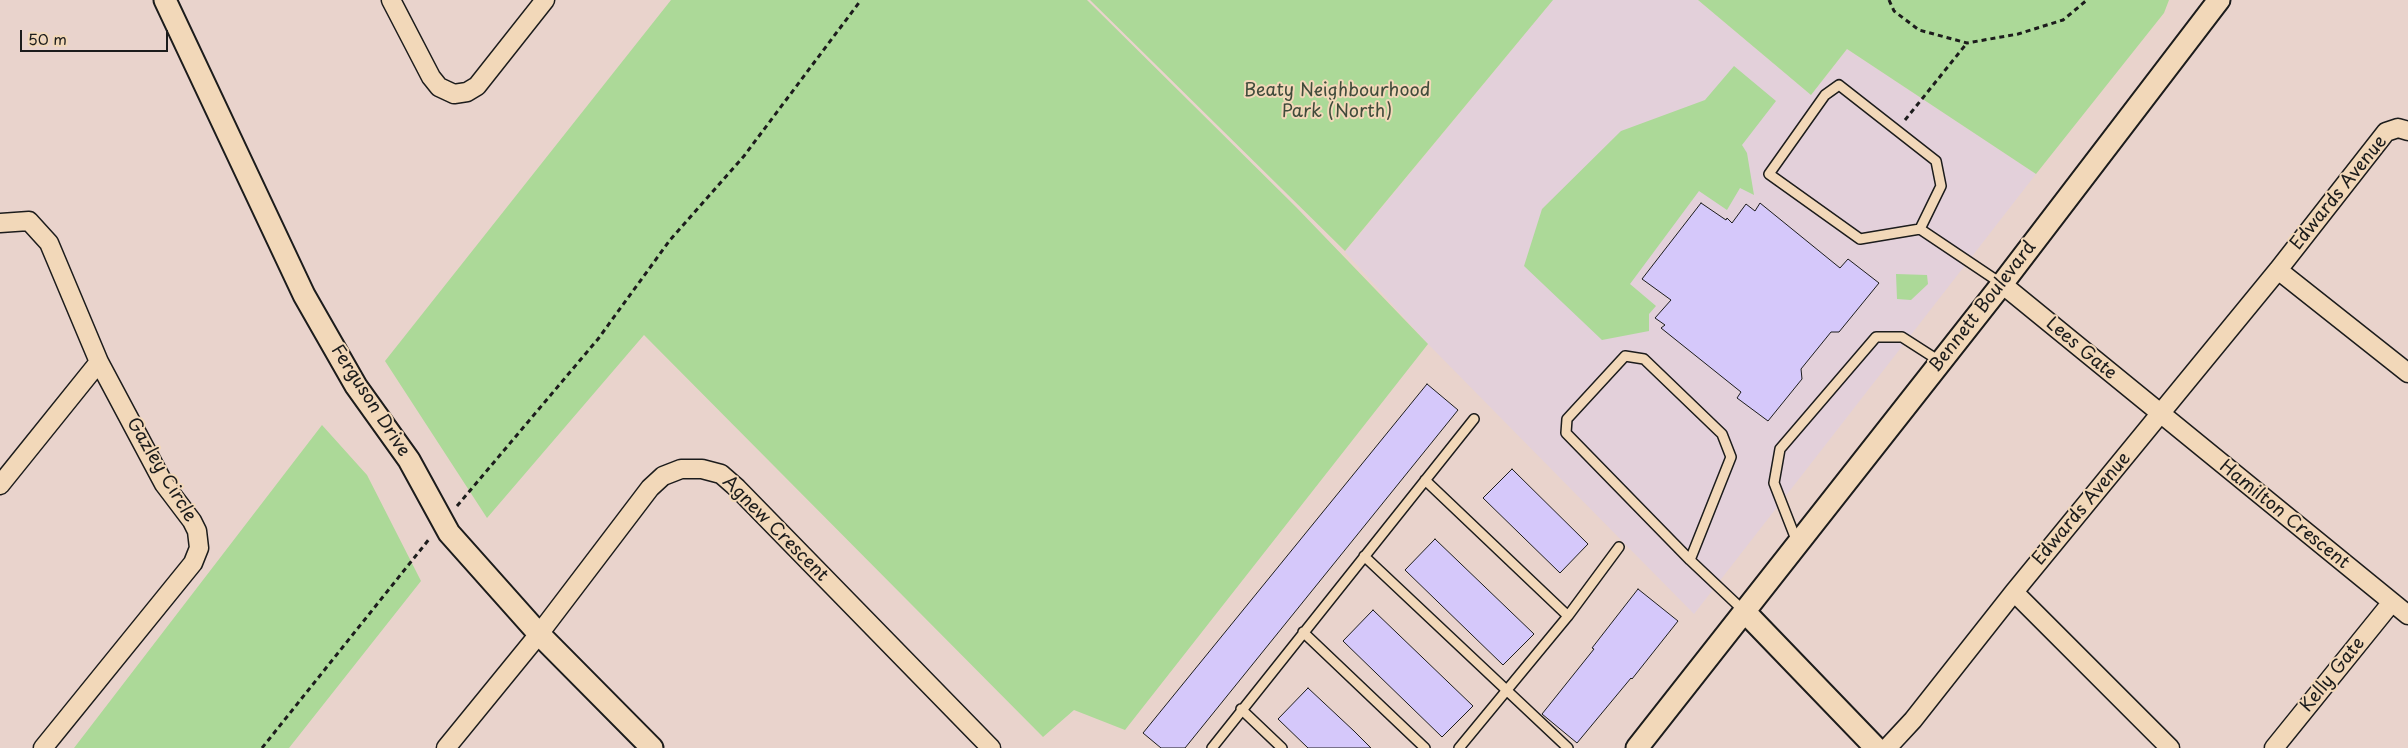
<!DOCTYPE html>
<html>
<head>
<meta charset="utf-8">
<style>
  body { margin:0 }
  #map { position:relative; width:2408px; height:748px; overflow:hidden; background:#e9d3cc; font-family:"Playpen Sans",sans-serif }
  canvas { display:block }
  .scale { position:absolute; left:20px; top:30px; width:148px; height:22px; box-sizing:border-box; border:2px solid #1c1c1c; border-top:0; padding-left:6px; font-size:15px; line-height:18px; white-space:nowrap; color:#1c1c1c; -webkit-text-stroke:4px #f2d8b9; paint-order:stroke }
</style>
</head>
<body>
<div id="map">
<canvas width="2408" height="748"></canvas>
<div class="scale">50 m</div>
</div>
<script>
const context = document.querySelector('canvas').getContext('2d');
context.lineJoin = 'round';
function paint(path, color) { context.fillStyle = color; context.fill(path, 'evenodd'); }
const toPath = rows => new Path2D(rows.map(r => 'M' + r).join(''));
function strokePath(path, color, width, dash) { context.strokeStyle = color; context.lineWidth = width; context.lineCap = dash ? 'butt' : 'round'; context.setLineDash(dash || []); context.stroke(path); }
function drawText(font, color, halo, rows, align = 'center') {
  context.font = font + ' "Playpen Sans",sans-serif'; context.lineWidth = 4; context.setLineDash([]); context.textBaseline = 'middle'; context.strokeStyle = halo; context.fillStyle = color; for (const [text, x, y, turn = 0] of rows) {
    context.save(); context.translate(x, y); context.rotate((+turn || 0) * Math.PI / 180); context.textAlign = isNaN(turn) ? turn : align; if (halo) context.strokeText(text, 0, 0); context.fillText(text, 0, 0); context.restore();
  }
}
paint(toPath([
  [1553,0,1698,0,1811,95,1847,49,2036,174,1694,614,1428,344,1345,252]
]), '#e3d0da');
paint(toPath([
  [671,0,1087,0,1296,207,1428,344,1125,730,1074,710,1043,737,644,335,487,518,385,361],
  [1090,0,1553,0,1345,251],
  [1698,0,2169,0,2164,13,2036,174,1847,49,1811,95],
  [1734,66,1776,101,1742,145,1747,153,1754,195,1740,188,1727,210,1699,191,1630,284,1656,306,1649,314,1649,331,1602,340,1524,266,1542,209,1621,131,1705,100],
  [1896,274,1927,275,1928,284,1911,300,1897,299],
  [322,425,367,475,421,581,289,748,74,748]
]), '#acd998');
const building = toPath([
  [1701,203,1726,220,1727,218,1732,223,1746,204,1755,211,1760,203,1840,268,1848,259,1879,283,1839,332,1831,332,1801,369,1802,379,1768,421,1737,398,1741,392,1661,328,1665,325,1655,318,1671,300,1642,279,1701,203],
  [1427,384,1458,410,1185,748,1161,748,1143,733,1427,384],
  [1512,469,1588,544,1560,573,1483,498,1512,469],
  [1435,539,1534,634,1503,665,1405,570,1435,539],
  [1638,589,1678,621,1632,679,1631,678,1577,743,1542,714,1594,649,1592,648,1638,589],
  [1373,610,1473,706,1442,737,1343,641,1373,610],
  [1308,688,1354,731,1371,748,1308,748,1278,719,1308,688]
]);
paint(building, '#d5c8fa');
strokePath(building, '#1c1c1c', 1);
const service = toPath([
  [1920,229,1941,186,1936,161,1839,85,1825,95,1769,174,1860,239,1920,229,2002,284],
  [1425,480,1568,616],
  [1797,542,1774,483,1780,449,1876,337,1902,337,1941,362],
  [1364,556,1568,748],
  [1690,560,1566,433,1567,419,1625,356,1644,359,1722,434,1731,457,1690,560,1744,611],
  [1303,632,1425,748],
  [1241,709,1282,748],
  [1212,748,1474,419],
  [1459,748,1568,616,1619,547]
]);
const minor = toPath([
  [391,0,431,77,439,87,454,94,467,92,477,86,545,0],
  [0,223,29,221,49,243,99,362,164,484,192,521,197,531,199,548,193,563,43,748],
  [2278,270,2408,373],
  [2002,284,2408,615],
  [0,485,99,362],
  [2014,592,2170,748],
  [446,748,539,634,650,488,663,476,681,469,702,469,721,474,737,488,991,748],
  [1887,748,1913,720,2014,592,2278,270,2386,132,2398,128,2408,131],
  [2274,748,2392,602]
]);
const tertiary = toPath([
  [165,0,304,295,356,386,409,460,449,533,539,634,652,748],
  [1744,611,1876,748],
  [1637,748,2002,284,2219,0]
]);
strokePath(service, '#1c1c1c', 12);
strokePath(minor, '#1c1c1c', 21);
strokePath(tertiary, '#1c1c1c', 25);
strokePath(toPath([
  [1889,0,1894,11,1919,30,1967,43,2018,34,2063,20,2087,0],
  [1905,120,1967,43],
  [457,506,598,339,670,240,744,156,861,0],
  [262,748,430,538]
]), '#1c1c1c', 3, [5, 4]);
strokePath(service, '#f2d8b9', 9);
strokePath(minor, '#f2d8b9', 18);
strokePath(tertiary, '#f2d8b9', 21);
drawText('18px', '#404b3b', '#f2d8b9', [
  ["Beaty Neighbourhood",1337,91],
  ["Park (North)",1337,112]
]);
drawText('18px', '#1c1c1c', '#f2d8b9', [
  ["Edwards Avenue",2339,193,-51],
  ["Bennett Boulevard",1983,307,-52],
  ["Lees Gate",2081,349,40],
  ["Ferguson Drive",370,401,57],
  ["Gazley Circle",161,470,59],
  ["Edwards Avenue",2082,509,-50],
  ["Hamilton Crescent",2284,515,39],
  ["Agnew Crescent",775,529,45],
  ["Kelly Gate",2333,675,-51]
]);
</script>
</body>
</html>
